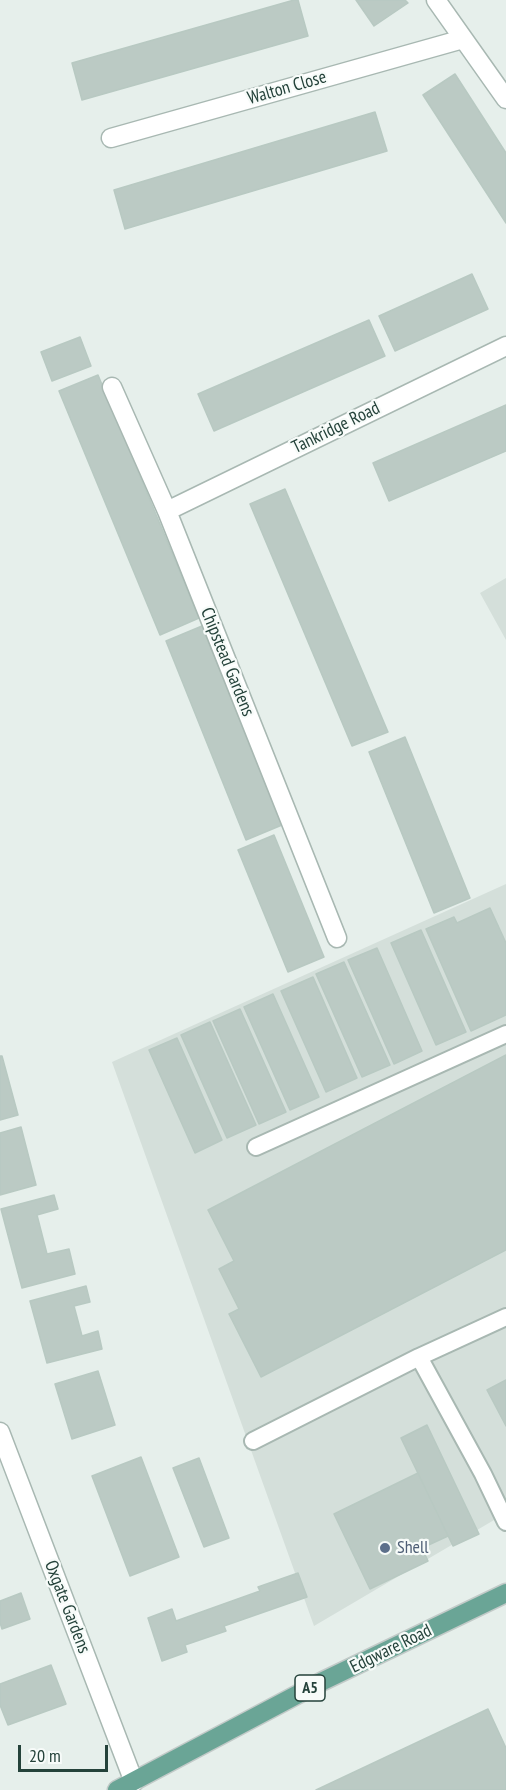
<!DOCTYPE html>
<html>
<head>
<meta charset="utf-8">
<style>
  body { margin:0 }
  #map { position:relative; width:506px; height:1790px; overflow:hidden; background:#e6efeb; font-family:"PT Sans Narrow",sans-serif }
  canvas { display:block }
  .scale { position:absolute; left:18px; top:1745px; width:90px; height:27px; box-sizing:border-box; border:3px solid #24423a; border-top:0; padding-left:8px; font-size:18px; line-height:21px; white-space:nowrap; color:#24423a; -webkit-text-stroke:4px #f7fbf9; paint-order:stroke }
</style>
</head>
<body>
<div id="map">
<canvas width="506" height="1790"></canvas>
<div class="scale">20 m</div>
</div>
<script>
const context = document.querySelector('canvas').getContext('2d');
context.lineJoin = 'round';
function paint(path, color) { context.fillStyle = color; context.fill(path, 'evenodd'); }
const toPath = rows => new Path2D(rows.map(r => 'M' + r).join(''));
function strokePath(path, color, width, dash) { context.strokeStyle = color; context.lineWidth = width; context.lineCap = dash ? 'butt' : 'round'; context.setLineDash(dash || []); context.stroke(path); }
function drawText(font, color, halo, rows, align = 'center') {
  context.font = font + ' "PT Sans Narrow",sans-serif'; context.lineWidth = 4.5; context.setLineDash([]); context.textBaseline = 'middle'; context.strokeStyle = halo; context.fillStyle = color; for (const [text, x, y, turn = 0] of rows) {
    context.save(); context.translate(x, y); context.rotate((+turn || 0) * Math.PI / 180); context.textAlign = isNaN(turn) ? turn : align; if (halo) context.strokeText(text, 0, 0); context.fillText(text, 0, 0); context.restore();
  }
}
paint(toPath([
  [506,578,506,640,480,593],
  [506,884,506,1513,314,1626,112,1062]
]), '#d4dfda');
const building = toPath([
  [294,0,298,0,308,36,82,100,72,63,294,0],
  [356,0,405,0,408,3,374,26,356,0],
  [455,74,506,153,506,223,423,95,455,74],
  [375,112,387,151,125,229,114,190,375,112],
  [472,274,488,309,395,351,379,316,472,274],
  [369,320,385,356,214,431,198,394,369,320],
  [80,337,91,366,52,381,41,352,80,337],
  [98,375,199,618,160,635,59,391,98,375],
  [506,405,506,451,389,501,373,463,506,405],
  [285,489,388,732,352,746,250,504,285,489],
  [202,626,282,825,246,840,166,641,202,626],
  [405,737,470,898,434,913,369,752,405,737],
  [274,835,324,957,288,972,238,850,274,835],
  [490,908,506,943,506,1015,471,1031,426,929,454,917,457,923,490,908],
  [421,930,466,1032,436,1045,391,943,421,930],
  [377,948,422,1051,394,1064,348,960,377,948],
  [344,962,390,1065,362,1077,316,974,344,962],
  [313,977,357,1078,326,1092,281,991,313,977],
  [273,994,319,1097,290,1110,244,1007,273,994],
  [240,1009,286,1112,259,1124,213,1021,240,1009],
  [210,1022,256,1125,227,1138,181,1035,210,1022],
  [177,1038,222,1140,195,1153,149,1050,177,1038],
  [506,1055,506,1250,261,1377,229,1314,239,1309,219,1269,234,1261,208,1210,506,1055],
  [0,1056,2,1056,18,1115,0,1120,0,1056],
  [21,1127,36,1185,0,1195,0,1133,21,1127],
  [54,1195,58,1209,37,1215,47,1254,69,1249,75,1274,22,1288,1,1209,54,1195],
  [86,1286,90,1302,74,1306,82,1336,98,1331,102,1349,47,1363,30,1301,86,1286],
  [98,1371,115,1425,72,1439,55,1384,98,1371],
  [506,1380,506,1426,487,1390,506,1380],
  [427,1425,479,1534,453,1546,401,1438,427,1425],
  [141,1457,179,1557,130,1576,92,1476,141,1457],
  [199,1458,229,1538,204,1547,173,1468,199,1458],
  [418,1473,448,1536,422,1548,428,1561,370,1589,334,1514,418,1473],
  [298,1573,307,1597,224,1626,226,1631,185,1645,187,1652,162,1661,148,1618,172,1609,176,1621,260,1591,258,1587,298,1573],
  [21,1593,30,1619,2,1629,0,1623,0,1601,21,1593],
  [51,1665,66,1704,8,1725,0,1705,0,1684,51,1665],
  [488,1709,506,1748,506,1790,316,1790,488,1709]
]);
paint(building, '#bbcac4');
strokePath(building, '#b8c9c2', 1.5);
const service = toPath([
  [256,1147,506,1034],
  [419,1357,483,1474,506,1522],
  [253,1441,419,1357,506,1317]
]);
const minor = toPath([
  [436,0,506,99],
  [111,138,463,39],
  [112,387,167,511,337,938],
  [167,511,506,346],
  [0,1432,134,1782]
]);
const primary = toPath([
  [117,1790,323,1681,506,1593]
]);
strokePath(service, '#a8b8b2', 20);
strokePath(minor, '#a8b8b2', 21);
strokePath(primary, '#c2cac8', 21);
strokePath(service, '#fff', 16);
strokePath(minor, '#fff', 18);
strokePath(primary, '#6aa596', 18);
for (const [x, y, r, color] of [
  [385,1548,6,"#5c6f8a"]
]) { const dot = new Path2D(); dot.arc(x, y, r, 0, 2 * Math.PI); context.fillStyle = color; context.fill(dot); strokePath(dot, '#f7fbf9', 2); }
for (const [x, y, w] of [
  [310,1688,30]
]) { const box = new Path2D(); box.roundRect(x - w / 2, y - 13, w, 26, 4.5); context.fillStyle = '#f7fbf9'; context.fill(box); strokePath(box, '#24423a', 1.5); }
drawText('bold 16px', '#24423a', null, [
  ["A5",310,1688]
]);
drawText('18px', '#24423a', '#f7fbf9', [
  ["Walton Close",287,88,-16],
  ["Tankridge Road",336,428,-26],
  ["Chipstead Gardens",227,662,68],
  ["Oxgate Gardens",67,1607,69],
  ["Edgware Road",391,1649,-26]
]);
drawText('18px', '#4e5e75', '#f7fbf9', [
  ["Shell",397,1548]
], 'left');
</script>
</body>
</html>
